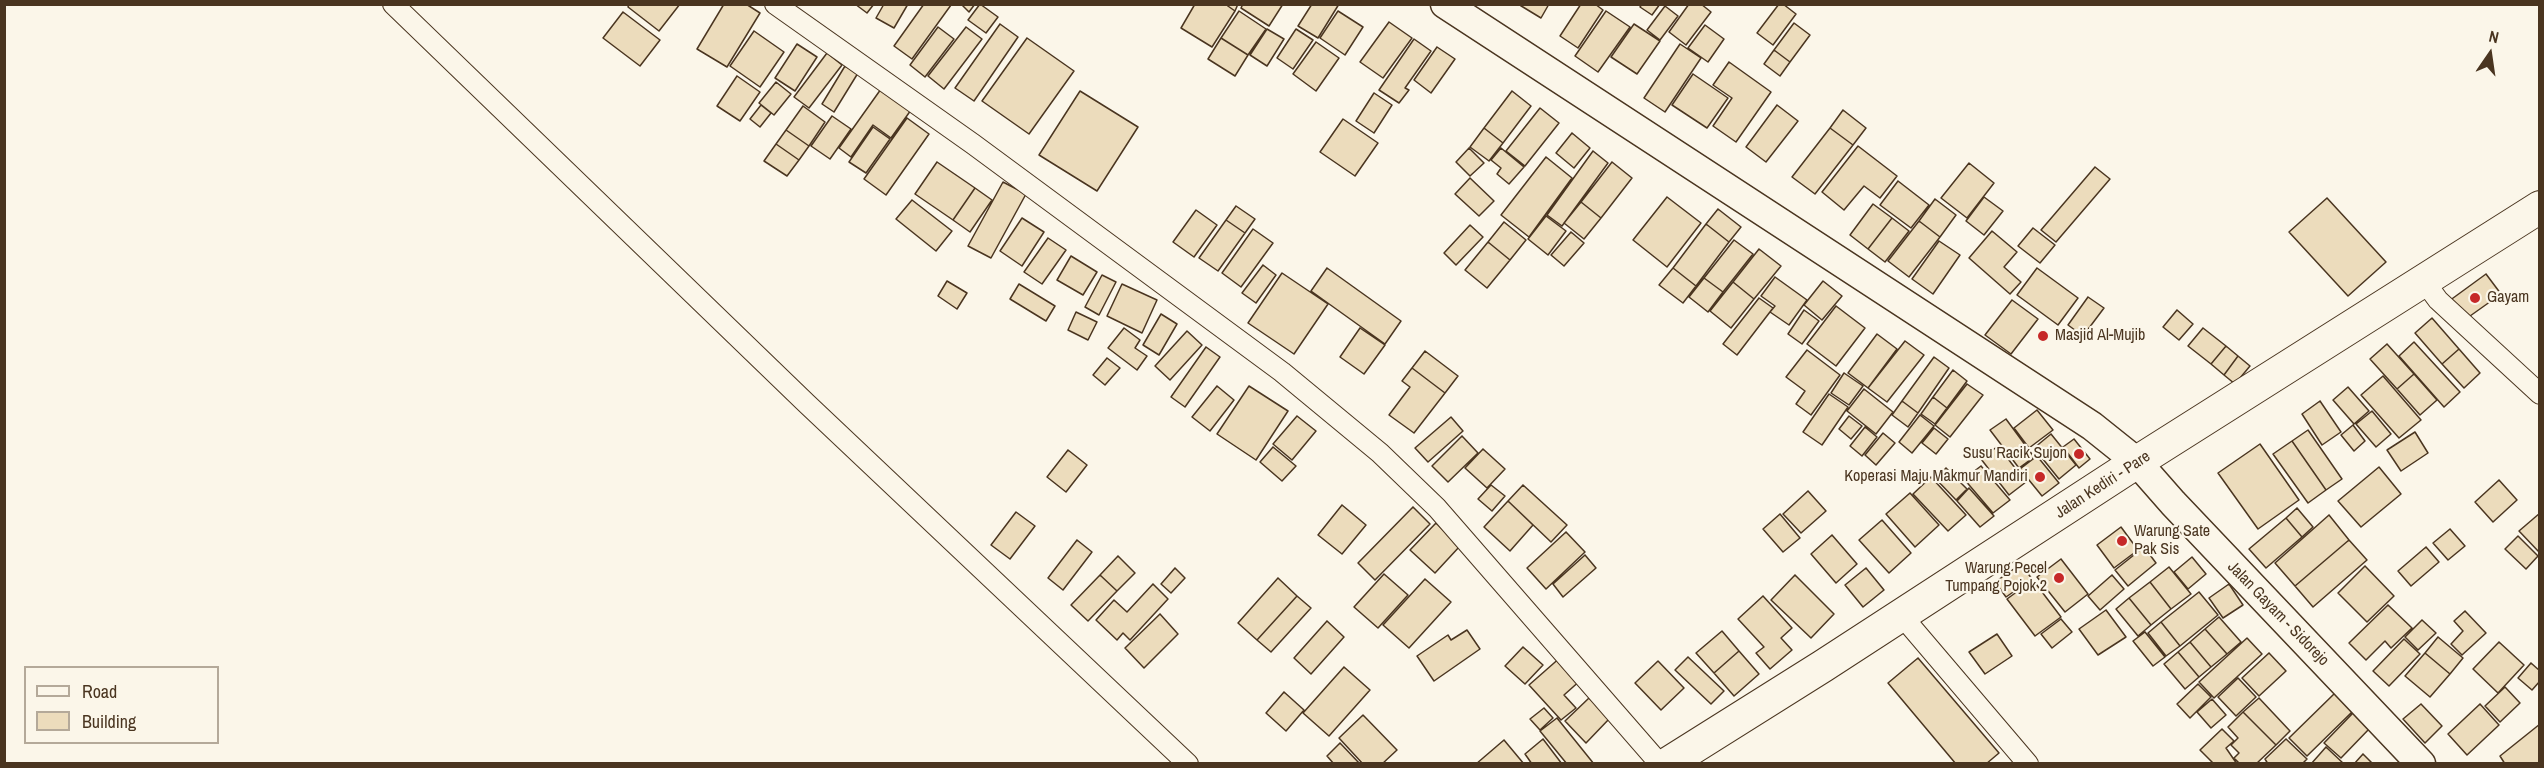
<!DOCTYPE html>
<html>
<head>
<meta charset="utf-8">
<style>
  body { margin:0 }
  #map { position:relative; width:2544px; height:768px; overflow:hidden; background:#fbf6e9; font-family:"Archivo Narrow",sans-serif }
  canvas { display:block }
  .frame { position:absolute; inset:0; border:6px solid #4a3520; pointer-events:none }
  .legend { position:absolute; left:24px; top:666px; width:195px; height:78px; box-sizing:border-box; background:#fbf6e9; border:2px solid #b4a999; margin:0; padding:8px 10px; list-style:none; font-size:18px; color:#4a3520 }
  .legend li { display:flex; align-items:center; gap:12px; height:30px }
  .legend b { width:30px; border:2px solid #b4a999 }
  .north { position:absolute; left:2460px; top:24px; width:60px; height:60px; -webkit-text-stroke:4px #fbf6e9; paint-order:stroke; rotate:13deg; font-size:16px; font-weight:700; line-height:24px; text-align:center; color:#4a3520 }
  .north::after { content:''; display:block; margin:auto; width:21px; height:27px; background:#4a3520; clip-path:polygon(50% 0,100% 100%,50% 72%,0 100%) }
</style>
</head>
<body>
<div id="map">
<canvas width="2544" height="768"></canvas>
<div class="frame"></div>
<ul class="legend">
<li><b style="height:8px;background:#fbf6e9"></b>Road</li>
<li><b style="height:16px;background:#ecdcbc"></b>Building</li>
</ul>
<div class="north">N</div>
</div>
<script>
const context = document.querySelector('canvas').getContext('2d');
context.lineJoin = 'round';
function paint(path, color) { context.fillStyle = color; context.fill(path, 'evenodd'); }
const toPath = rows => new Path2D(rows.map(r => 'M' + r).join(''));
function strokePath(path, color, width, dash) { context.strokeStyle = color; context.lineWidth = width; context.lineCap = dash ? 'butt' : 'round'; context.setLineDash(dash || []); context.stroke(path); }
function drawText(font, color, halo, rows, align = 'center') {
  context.font = font + ' "Archivo Narrow",sans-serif'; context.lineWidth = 4.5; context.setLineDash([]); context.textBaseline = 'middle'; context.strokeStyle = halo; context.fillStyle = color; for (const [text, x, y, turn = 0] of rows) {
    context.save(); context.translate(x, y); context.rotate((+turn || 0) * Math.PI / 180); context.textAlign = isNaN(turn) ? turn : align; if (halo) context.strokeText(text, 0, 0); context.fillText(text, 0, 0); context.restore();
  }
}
const building = toPath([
  [629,4,680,4,659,31,628,7,629,4],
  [724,4,746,4,760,13,727,67,697,49,724,4],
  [855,4,874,4,867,13,855,4],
  [884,4,908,4,894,28,876,18,884,4],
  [924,4,951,5,912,59,894,46,924,4],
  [961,4,975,4,969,12,961,4],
  [980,4,998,17,986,33,968,20,980,4],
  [1195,4,1225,4,1235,11,1212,47,1181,28,1195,4],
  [1225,4,1238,4,1235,11,1225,4],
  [1243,4,1283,4,1269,26,1241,8,1243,4],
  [1312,4,1339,4,1318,38,1298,26,1312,4],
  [1518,4,1549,4,1541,18,1518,4],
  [1581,4,1595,4,1603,10,1578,48,1560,36,1581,4],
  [1642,4,1660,4,1652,15,1640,7,1642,4],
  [1689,4,1701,4,1711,12,1686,45,1669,32,1689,4],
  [1779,4,1783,4,1796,14,1773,45,1757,33,1779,4],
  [1665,6,1678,16,1660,40,1647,30,1665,6],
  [1239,11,1266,29,1248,55,1221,38,1239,11],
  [1338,11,1363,27,1345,55,1320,38,1338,11],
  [1606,11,1630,27,1598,72,1575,56,1606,11],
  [623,12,660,40,640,66,603,38,623,12],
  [1389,22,1412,38,1383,78,1360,62,1389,22],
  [1794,23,1810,35,1790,62,1774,50,1794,23],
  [1000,24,1018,37,974,101,955,88,1000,24],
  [1634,24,1660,41,1637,74,1611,57,1634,24],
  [1705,25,1724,39,1708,62,1688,48,1705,25],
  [938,27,954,39,925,77,910,65,938,27],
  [966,27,982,39,944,89,928,76,966,27],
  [1267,29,1284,39,1267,66,1250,55,1267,29],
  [1296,29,1313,40,1293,69,1277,58,1296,29],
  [754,31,784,52,760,87,730,66,754,31],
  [1027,38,1074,71,1029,134,982,101,1027,38],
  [1221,38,1248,55,1235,76,1208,59,1221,38],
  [1414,39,1431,51,1405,88,1409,90,1399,103,1379,90,1414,39],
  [1316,42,1339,58,1316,91,1293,74,1316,42],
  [797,44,817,57,795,91,775,78,797,44],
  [1680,44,1701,58,1665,112,1644,98,1680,44],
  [1437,47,1455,59,1431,93,1414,80,1437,47],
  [1774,50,1790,62,1780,76,1764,64,1774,50],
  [827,53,842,65,809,108,794,97,827,53],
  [1729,62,1771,92,1736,142,1713,126,1732,98,1713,85,1729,62],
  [845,66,858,73,834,112,822,104,845,66],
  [1693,74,1728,98,1707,128,1672,105,1693,74],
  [737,76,760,92,740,121,717,106,737,76],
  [776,82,791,94,774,115,759,103,776,82],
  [881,89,911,110,891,138,873,125,851,157,839,148,881,89],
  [1080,91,1138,127,1097,191,1039,155,1080,91],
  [1512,91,1531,106,1503,143,1484,128,1512,91],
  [1374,93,1392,105,1374,133,1356,121,1374,93],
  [761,105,771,113,760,127,750,119,761,105],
  [1777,105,1798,121,1766,162,1746,147,1777,105],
  [803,106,825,122,809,146,786,130,803,106],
  [1540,108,1559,123,1525,166,1506,151,1540,108],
  [1843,110,1866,128,1853,145,1830,128,1843,110],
  [832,116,851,129,830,159,811,146,832,116],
  [907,118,929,134,886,195,864,179,907,118],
  [1343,119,1378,143,1355,176,1320,152,1343,119],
  [873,127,890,139,866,173,849,162,873,127],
  [1484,128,1503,143,1489,161,1470,147,1484,128],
  [1830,128,1853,145,1815,194,1792,177,1830,128],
  [786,130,809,146,799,160,776,144,786,130],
  [1572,133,1590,148,1574,168,1556,153,1572,133],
  [776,144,799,160,787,176,764,161,776,144],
  [1858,146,1897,176,1880,198,1864,186,1844,210,1822,192,1858,146],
  [1469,148,1484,163,1470,176,1456,162,1469,148],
  [1501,148,1524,167,1509,184,1497,174,1501,168,1491,160,1501,148],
  [1593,151,1608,163,1562,226,1547,215,1593,151],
  [1546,157,1572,178,1529,237,1501,215,1546,157],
  [937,162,975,188,953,220,915,194,937,162],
  [1612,162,1632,178,1601,218,1581,202,1612,162],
  [1969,163,1994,183,1967,218,1941,198,1969,163],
  [2095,167,2110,179,2056,242,2041,230,2095,167],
  [1470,178,1494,201,1479,216,1455,194,1470,178],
  [1898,181,1929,205,1911,228,1880,205,1898,181],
  [1003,182,1026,194,991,258,968,246,1003,182],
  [975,188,992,200,970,232,953,220,975,188],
  [1667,197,1701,223,1667,267,1633,240,1667,197],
  [1984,197,2003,211,1984,235,1966,221,1984,197],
  [2327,198,2386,262,2348,296,2289,232,2327,198],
  [1935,199,1956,215,1940,237,1919,221,1935,199],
  [912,200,952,231,936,251,896,219,912,200],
  [1581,202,1601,218,1584,239,1564,223,1581,202],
  [1873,204,1892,218,1868,249,1850,235,1873,204],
  [1236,206,1255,219,1245,233,1226,220,1236,206],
  [1718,209,1741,227,1729,242,1706,224,1718,209],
  [1196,210,1217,225,1194,257,1173,242,1196,210],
  [1546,216,1566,231,1548,255,1528,239,1546,216],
  [1022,218,1044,232,1022,266,1000,251,1022,218],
  [1892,218,1909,231,1885,262,1868,249,1892,218],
  [1226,220,1245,233,1218,271,1199,258,1226,220],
  [1919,221,1940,237,1909,277,1888,261,1919,221],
  [1504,222,1526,240,1510,260,1488,242,1504,222],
  [1706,224,1729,242,1696,286,1673,268,1706,224],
  [1470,225,1483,237,1456,265,1444,253,1470,225],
  [2033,228,2055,245,2040,263,2018,246,2033,228],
  [1253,229,1273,243,1241,287,1222,273,1253,229],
  [1992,231,2017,252,2004,267,2021,282,2010,294,1969,258,1992,231],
  [1571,232,1584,243,1564,266,1551,255,1571,232],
  [1048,238,1066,250,1042,284,1024,272,1048,238],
  [1734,240,1753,254,1723,292,1704,278,1734,240],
  [1939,241,1960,255,1933,294,1912,279,1939,241],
  [1488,242,1510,260,1487,288,1465,270,1488,242],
  [1759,249,1781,266,1754,299,1733,282,1759,249],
  [1071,256,1097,272,1083,295,1057,280,1071,256],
  [1263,265,1276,275,1256,303,1242,293,1263,265],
  [1327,268,1401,321,1385,344,1311,291,1327,268],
  [1673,268,1696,286,1683,303,1659,285,1673,268],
  [2037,268,2078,298,2058,325,2017,295,2037,268],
  [1282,273,1328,304,1294,354,1248,323,1282,273],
  [2486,274,2501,294,2463,321,2449,301,2486,274],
  [1102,275,1116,282,1099,315,1085,307,1102,275],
  [1775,277,1807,300,1789,325,1770,312,1775,306,1761,296,1775,277],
  [1704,278,1723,292,1708,312,1689,297,1704,278],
  [947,281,967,293,957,309,938,296,947,281],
  [1823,281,1842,296,1822,320,1804,305,1823,281],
  [1733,282,1754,299,1731,328,1710,311,1733,282],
  [1019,284,1055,306,1046,321,1010,299,1019,284],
  [1122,284,1157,300,1142,333,1107,316,1122,284],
  [2088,297,2104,308,2083,336,2068,325,2088,297],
  [1759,298,1773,308,1737,355,1723,344,1759,298],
  [2012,300,2038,319,2011,354,1985,335,2012,300],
  [1836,306,1865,328,1836,366,1807,344,1836,306],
  [1804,310,1819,321,1802,344,1788,334,1804,310],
  [2177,310,2193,324,2179,340,2163,327,2177,310],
  [1076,312,1097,322,1088,340,1068,330,1076,312],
  [1161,314,1177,324,1159,355,1143,345,1161,314],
  [2432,318,2459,349,2442,364,2415,333,2432,318],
  [1124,328,1140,340,1135,348,1147,356,1137,370,1108,348,1124,328],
  [1360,328,1385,345,1364,374,1340,357,1360,328],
  [2203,328,2226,346,2211,364,2188,346,2203,328],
  [1187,331,1202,345,1170,380,1155,366,1187,331],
  [1877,334,1897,349,1868,388,1848,373,1877,334],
  [1905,341,1924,355,1887,402,1868,388,1905,341],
  [2414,342,2460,392,2444,407,2399,356,2414,342],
  [2387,344,2414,374,2397,389,2370,359,2387,344],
  [2226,346,2238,356,2224,375,2211,364,2226,346],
  [1206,347,1220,357,1185,407,1171,397,1206,347],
  [2459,349,2480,373,2464,388,2442,364,2459,349],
  [1807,350,1840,375,1811,415,1796,404,1805,391,1786,377,1807,350],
  [1425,351,1458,376,1445,393,1412,368,1425,351],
  [2238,356,2250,366,2235,384,2224,375,2238,356],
  [1934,357,1949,368,1918,413,1902,401,1934,357],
  [1107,358,1120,368,1105,385,1093,375,1107,358],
  [1412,368,1445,393,1414,433,1389,415,1410,387,1402,381,1412,368],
  [1953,370,1967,381,1947,408,1933,397,1953,370],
  [1844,373,1863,386,1849,405,1831,393,1844,373],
  [2414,374,2437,400,2420,415,2397,389,2414,374],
  [2383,376,2421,420,2399,438,2361,395,2383,376],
  [1967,384,1983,395,1950,437,1935,425,1967,384],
  [1217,386,1234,400,1210,431,1192,417,1217,386],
  [1249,386,1288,411,1256,460,1217,434,1249,386],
  [2348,387,2369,411,2354,424,2333,400,2348,387],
  [1864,389,1893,412,1876,434,1847,411,1864,389],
  [1829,394,1848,407,1822,445,1803,432,1829,394],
  [1933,397,1947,408,1935,424,1921,414,1933,397],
  [1902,401,1918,413,1908,427,1892,415,1902,401],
  [2320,401,2341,432,2322,445,2302,414,2320,401],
  [2037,410,2053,430,2029,448,2014,428,2037,410],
  [2372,411,2391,434,2376,447,2356,424,2372,411],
  [1920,415,1934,426,1912,453,1899,442,1920,415],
  [1297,416,1316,431,1292,460,1273,444,1297,416],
  [1849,416,1862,426,1851,439,1839,429,1849,416],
  [1451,417,1463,431,1428,462,1415,448,1451,417],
  [2006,419,2034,457,2019,468,1990,430,2006,419],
  [2353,425,2365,441,2354,451,2341,435,2353,425],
  [1865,427,1877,437,1862,456,1850,446,1865,427],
  [1934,428,1948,439,1936,454,1922,443,1934,428],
  [2308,430,2342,479,2326,490,2292,441,2308,430],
  [2415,432,2428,453,2401,471,2387,450,2415,432],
  [1883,433,1895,443,1876,465,1865,455,1883,433],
  [2051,434,2076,465,2059,479,2034,448,2051,434],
  [1462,436,1478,453,1448,482,1432,466,1462,436],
  [2074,439,2090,459,2079,468,2063,447,2074,439],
  [2292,441,2326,490,2308,503,2273,454,2292,441],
  [2260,444,2299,500,2258,529,2218,473,2260,444],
  [1998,446,2026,482,2009,495,1981,459,1998,446],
  [1273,447,1296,466,1282,481,1260,462,1273,447],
  [1483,449,1505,469,1487,488,1465,468,1483,449],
  [1068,450,1087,465,1066,492,1047,477,1068,450],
  [2037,456,2059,483,2042,496,2020,469,2037,456],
  [1981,466,2010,500,1993,513,1964,479,1981,466],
  [2379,467,2401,494,2361,527,2338,501,2379,467],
  [1946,468,1967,489,1956,500,1935,478,1946,468],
  [1931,477,1966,515,1948,531,1913,494,1931,477],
  [2499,480,2517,500,2493,522,2475,502,2499,480],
  [1491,485,1505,496,1492,511,1478,499,1491,485],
  [1523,485,1567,525,1551,542,1508,501,1523,485],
  [1969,488,1994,516,1980,527,1957,501,1969,488],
  [1808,491,1826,511,1801,533,1783,514,1808,491],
  [1910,493,1939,525,1915,547,1886,514,1910,493],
  [1508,501,1533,525,1510,551,1484,527,1508,501],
  [1342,505,1366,525,1342,554,1318,535,1342,505],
  [1413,507,1430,524,1375,580,1358,563,1413,507],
  [2297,508,2313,527,2302,537,2286,518,2297,508],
  [1016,512,1035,526,1010,559,991,545,1016,512],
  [2540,513,2540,552,2539,552,2519,531,2540,513],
  [1780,514,1800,538,1783,552,1763,529,1780,514],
  [2329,515,2349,540,2295,586,2275,563,2329,515],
  [2286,518,2302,537,2266,568,2249,549,2286,518],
  [1882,520,1911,553,1889,573,1859,540,1882,520],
  [1436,523,1460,546,1435,573,1410,550,1436,523],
  [2121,527,2138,550,2114,568,2097,545,2121,527],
  [2450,529,2465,546,2448,560,2433,543,2450,529],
  [1566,532,1585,552,1546,589,1527,568,1566,532],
  [1832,535,1857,564,1836,583,1811,554,1832,535],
  [2518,536,2538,556,2526,569,2505,549,2518,536],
  [1077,540,1092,552,1063,590,1048,578,1077,540],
  [2349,540,2367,560,2313,607,2295,586,2349,540],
  [2144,547,2156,563,2128,586,2115,570,2144,547],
  [2426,547,2439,562,2411,586,2398,571,2426,547],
  [1585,555,1596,568,1563,597,1553,584,1585,555],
  [1118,556,1135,573,1117,591,1100,575,1118,556],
  [2192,557,2206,574,2188,589,2174,572,2192,557],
  [2061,559,2088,594,2065,612,2037,577,2061,559],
  [2021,564,2032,579,2006,597,1995,582,2021,564],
  [2365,566,2394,596,2367,622,2338,593,2365,566],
  [2169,567,2191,594,2171,609,2150,582,2169,567],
  [1175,568,1185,578,1171,593,1161,584,1175,568],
  [1866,568,1884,590,1863,607,1845,585,1866,568],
  [1384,574,1408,595,1378,628,1354,607,1384,574],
  [1100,575,1117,591,1088,621,1071,605,1100,575],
  [1795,575,1834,614,1811,638,1771,600,1795,575],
  [2112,575,2124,589,2100,610,2088,596,2112,575],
  [1278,578,1297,596,1257,640,1238,623,1278,578],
  [1425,579,1451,602,1409,648,1383,625,1425,579],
  [2033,580,2061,617,2035,636,2007,599,2033,580],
  [2150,582,2171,609,2151,625,2129,598,2150,582],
  [1153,584,1168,599,1130,640,1123,633,1117,640,1096,620,1114,600,1127,612,1153,584],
  [2229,584,2243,605,2223,618,2209,598,2229,584],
  [2199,592,2218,615,2180,646,2161,622,2199,592],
  [1297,596,1311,608,1271,652,1257,640,1297,596],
  [1763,596,1792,628,1781,638,1792,650,1770,669,1756,653,1764,647,1738,619,1763,596],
  [2129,598,2151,625,2138,636,2116,609,2129,598],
  [2388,605,2412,628,2391,648,2385,641,2366,660,2349,643,2388,605],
  [2106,610,2126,637,2098,655,2079,629,2106,610],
  [2465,611,2486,633,2462,655,2451,644,2463,631,2454,621,2465,611],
  [1160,614,1178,634,1144,668,1125,648,1160,614],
  [2219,617,2241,642,2227,654,2205,629,2219,617],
  [2061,619,2072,632,2052,648,2041,634,2061,619],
  [2422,620,2436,633,2418,650,2405,637,2422,620],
  [1327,621,1344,637,1311,674,1294,658,1327,621],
  [2161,622,2180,646,2166,656,2148,633,2161,622],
  [2205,629,2227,654,2211,667,2190,642,2205,629],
  [1467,630,1480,649,1434,681,1417,656,1448,635,1451,640,1467,630],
  [1722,631,1739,651,1714,673,1696,653,1722,631],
  [2145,632,2165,657,2153,666,2133,641,2145,632],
  [1997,634,2012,656,1985,674,1969,652,1997,634],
  [2438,637,2463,658,2450,674,2425,653,2438,637],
  [2247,638,2262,654,2214,698,2199,682,2247,638],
  [2404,639,2420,654,2389,686,2373,671,2404,639],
  [2190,642,2211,667,2199,677,2178,652,2190,642],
  [2499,642,2524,665,2498,693,2473,669,2499,642],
  [1523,647,1543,665,1525,684,1505,666,1523,647],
  [1739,651,1759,674,1734,696,1714,673,1739,651],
  [2178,652,2199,677,2185,689,2164,664,2178,652],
  [2269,653,2286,671,2259,696,2242,678,2269,653],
  [2425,653,2450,674,2430,697,2405,676,2425,653],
  [1562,656,1582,679,1564,695,1576,708,1561,720,1529,685,1562,656],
  [1688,657,1724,691,1711,704,1675,670,1688,657],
  [1918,658,1999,753,1986,764,1956,764,1888,683,1918,658],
  [1658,661,1684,688,1661,710,1635,683,1658,661],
  [2531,663,2540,671,2540,681,2532,690,2518,678,2531,663],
  [1344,667,1370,690,1329,736,1303,713,1344,667],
  [2238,678,2256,697,2236,716,2218,697,2238,678],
  [2198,684,2211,697,2190,718,2177,704,2198,684],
  [2505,687,2520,703,2500,722,2485,706,2505,687],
  [1284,692,1304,710,1286,731,1266,713,1284,692],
  [2335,693,2353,711,2307,756,2289,738,2335,693],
  [1589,698,1610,718,1586,743,1565,721,1589,698],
  [2259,698,2290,731,2276,745,2243,712,2259,698],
  [2212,699,2226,715,2211,728,2197,712,2212,699],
  [2421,704,2442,726,2425,743,2403,719,2421,704],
  [2480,704,2499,725,2467,755,2448,734,2480,704],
  [1544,708,1553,718,1540,730,1530,719,1544,708],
  [2243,712,2276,745,2256,764,2240,764,2234,758,2239,753,2231,745,2238,738,2228,727,2243,712],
  [2353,713,2370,728,2341,758,2324,743,2353,713],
  [1363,715,1397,750,1382,764,1363,764,1339,738,1363,715],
  [1557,718,1594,764,1567,764,1540,731,1557,718],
  [2540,724,2540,764,2505,764,2500,756,2540,724],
  [2222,729,2234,741,2226,748,2237,764,2214,764,2200,750,2222,729],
  [1543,739,1562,764,1532,764,1525,754,1543,739],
  [2286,739,2307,759,2302,764,2268,764,2265,759,2286,739],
  [1504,740,1524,764,1476,764,1504,740],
  [1340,743,1360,764,1334,764,1327,756,1340,743],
  [2326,747,2344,764,2311,764,2326,747],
  [2363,754,2373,764,2354,764,2363,754]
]);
paint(building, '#ecdcbc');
strokePath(building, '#4a3520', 1.5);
const street = toPath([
  [393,4,806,403,1188,764],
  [775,4,973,144,1282,372,1380,453,1437,508,1660,764],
  [2424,281,2438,300,2540,394],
  [1902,616,2028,764]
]);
const secondary = toPath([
  [1445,4,2092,426,2137,462,2173,503,2421,764]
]);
const primary = toPath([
  [1667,764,1823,666,2137,462,2540,207]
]);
strokePath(street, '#4a3520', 22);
strokePath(secondary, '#4a3520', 31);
strokePath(primary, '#4a3520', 34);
strokePath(street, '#fbf6e9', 20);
strokePath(secondary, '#fbf6e9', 28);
strokePath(primary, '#fbf6e9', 32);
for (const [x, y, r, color] of [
  [2475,298,6,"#c62828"],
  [2043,336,6,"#c62828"],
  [2079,454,6,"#c62828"],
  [2040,477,6,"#c62828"],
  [2122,541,6,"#c62828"],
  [2059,578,6,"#c62828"]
]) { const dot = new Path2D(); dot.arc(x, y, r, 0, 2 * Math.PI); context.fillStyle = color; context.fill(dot); strokePath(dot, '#fbf6e9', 2); }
drawText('16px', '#4a3520', '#fbf6e9', [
  ["Gayam",2487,298],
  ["Masjid Al-Mujib",2055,336],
  ["Susu Racik Sujon",2067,454,"right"],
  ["Koperasi Maju Makmur Mandiri",2028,477,"right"],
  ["Warung Sate",2134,532],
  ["Pak Sis",2134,550],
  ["Warung Pecel",2047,569,"right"],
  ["Tumpang Pojok 2",2047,587,"right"]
], 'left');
drawText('16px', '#4a3520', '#fbf6e9', [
  ["Jalan Kediri - Pare",2103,485,-33],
  ["Jalan Gayam - Sidorejo",2278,614,46]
]);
</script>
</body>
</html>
